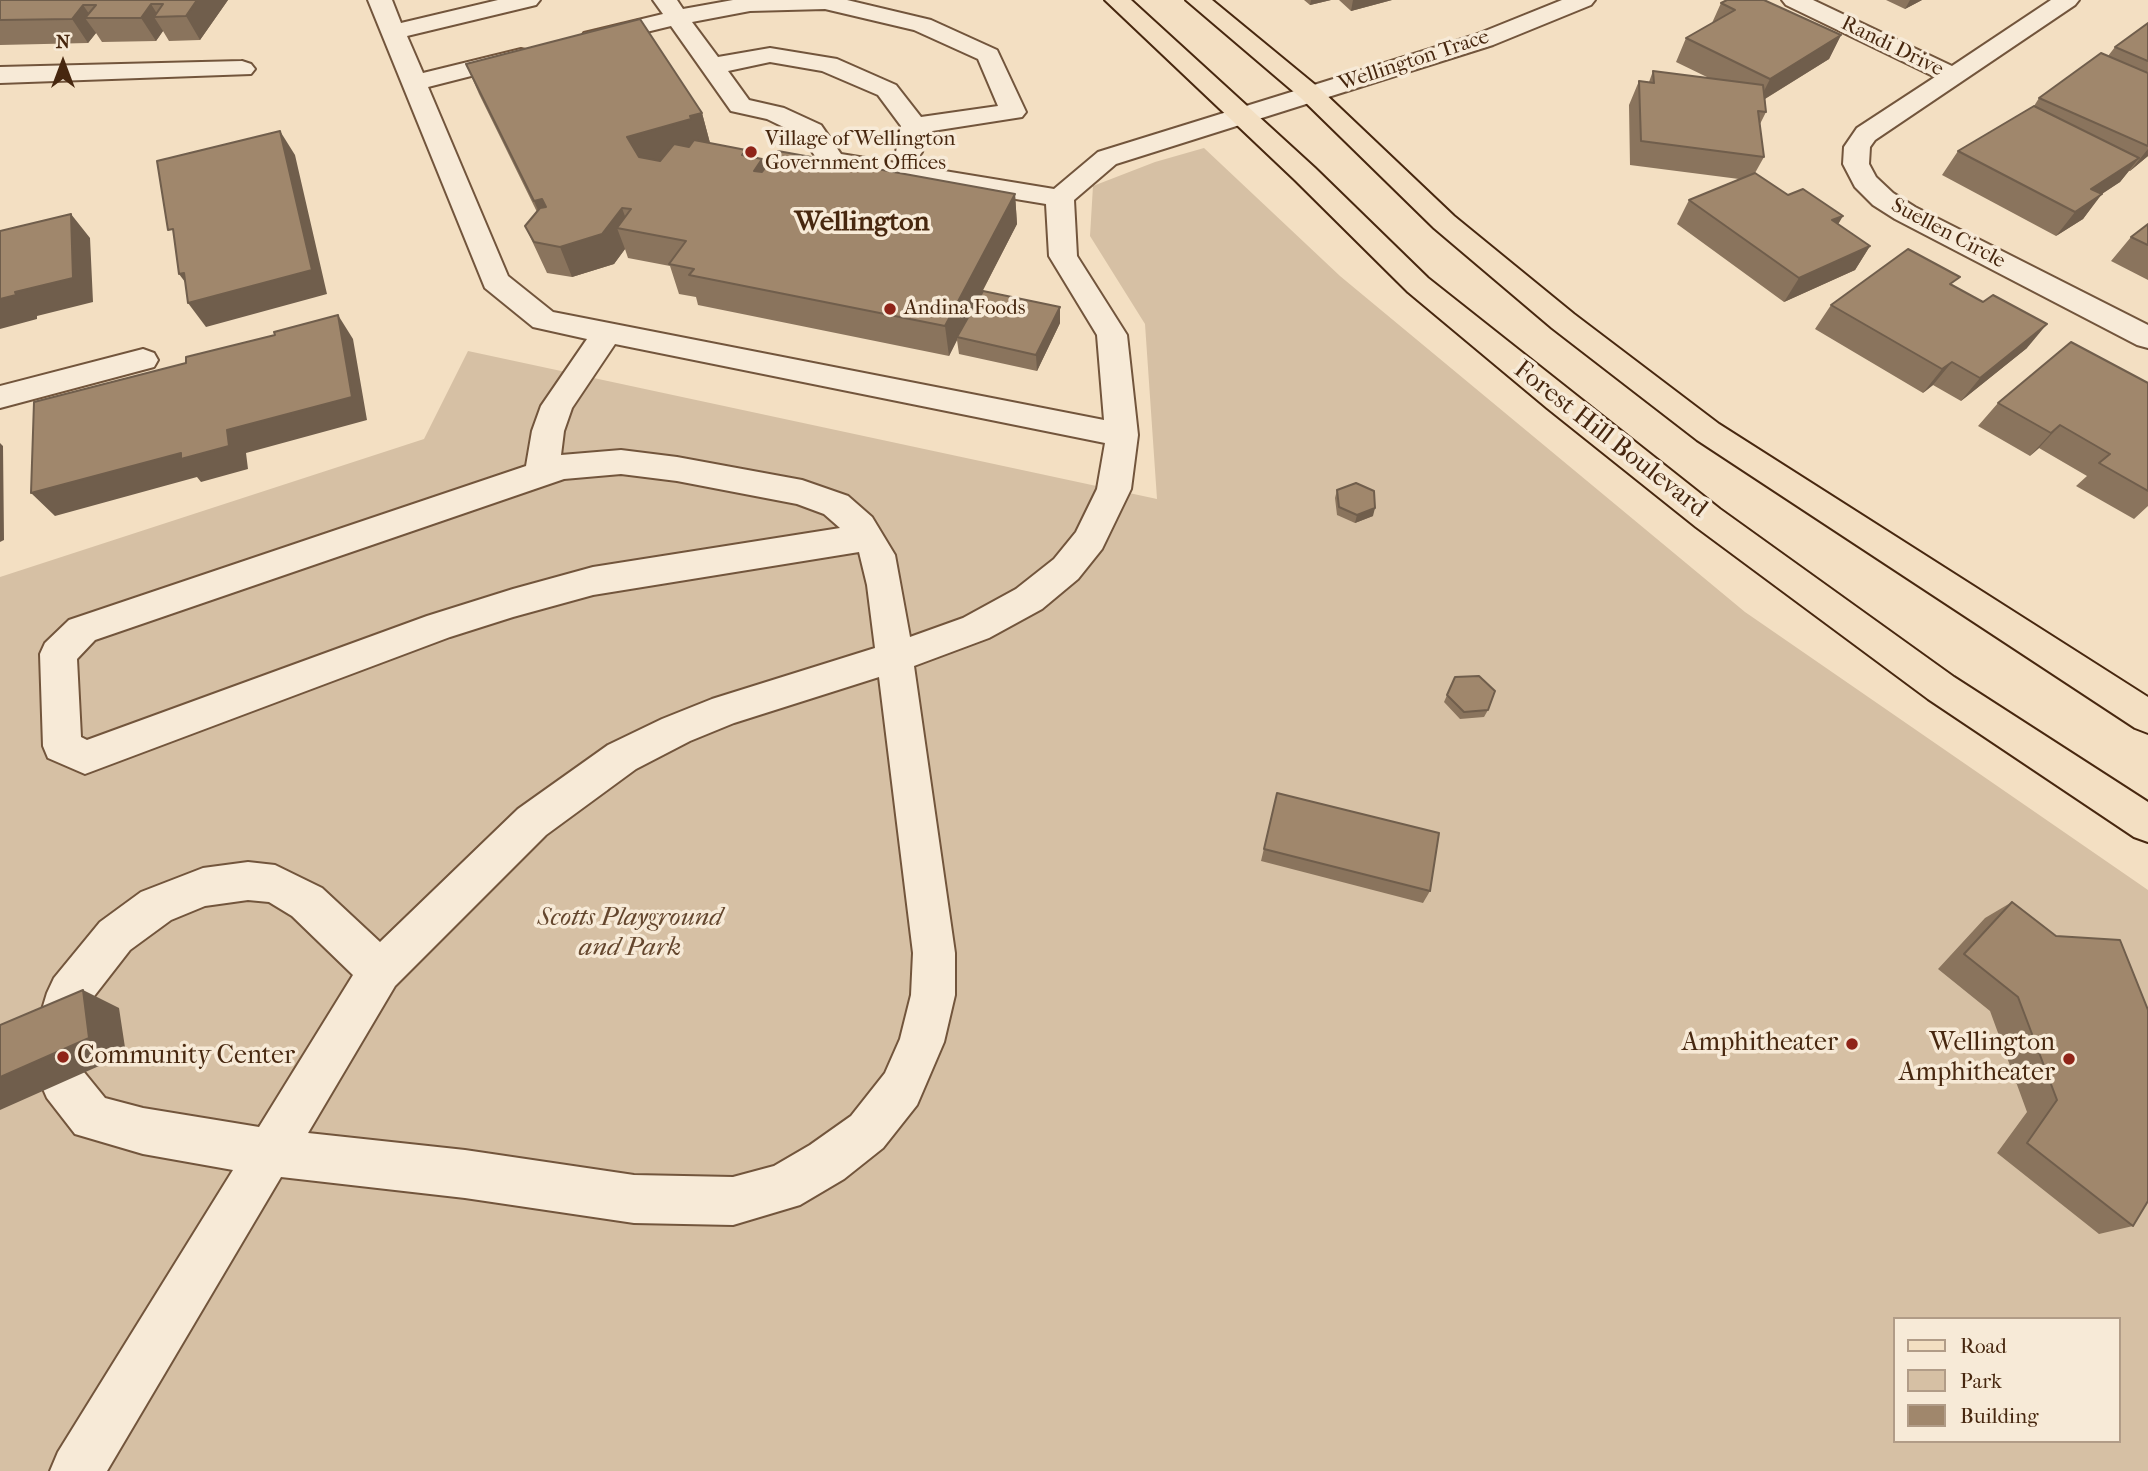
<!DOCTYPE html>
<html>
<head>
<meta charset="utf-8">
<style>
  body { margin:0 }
  #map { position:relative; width:2148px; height:1471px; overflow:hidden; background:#f3dfc2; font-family:"IM FELL French Canon",serif }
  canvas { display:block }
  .legend { position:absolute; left:1893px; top:1317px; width:228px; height:126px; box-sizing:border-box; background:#f7ead7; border:2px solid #b19c87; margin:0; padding:9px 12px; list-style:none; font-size:21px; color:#47270f }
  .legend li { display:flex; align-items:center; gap:14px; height:35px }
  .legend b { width:35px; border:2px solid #b19c87 }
  .north { position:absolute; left:28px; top:28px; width:70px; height:70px; -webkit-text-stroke:5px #f7ead7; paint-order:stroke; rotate:0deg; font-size:19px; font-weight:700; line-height:28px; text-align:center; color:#47270f }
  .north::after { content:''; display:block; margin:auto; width:24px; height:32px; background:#47270f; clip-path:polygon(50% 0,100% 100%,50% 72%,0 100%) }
</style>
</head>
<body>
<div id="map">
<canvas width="2148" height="1471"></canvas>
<ul class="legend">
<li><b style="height:9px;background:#f3dfc2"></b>Road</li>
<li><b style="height:19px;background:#d6c0a4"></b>Park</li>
<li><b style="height:19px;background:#a0876c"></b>Building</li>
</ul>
<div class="north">N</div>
</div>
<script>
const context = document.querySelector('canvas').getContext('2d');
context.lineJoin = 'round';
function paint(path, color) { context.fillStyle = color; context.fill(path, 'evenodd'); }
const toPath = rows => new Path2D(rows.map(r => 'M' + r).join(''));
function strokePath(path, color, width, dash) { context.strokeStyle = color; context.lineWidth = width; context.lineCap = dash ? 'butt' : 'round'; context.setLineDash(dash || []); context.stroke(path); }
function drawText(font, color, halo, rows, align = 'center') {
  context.font = font + ' "IM FELL French Canon",serif'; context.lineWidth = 7; context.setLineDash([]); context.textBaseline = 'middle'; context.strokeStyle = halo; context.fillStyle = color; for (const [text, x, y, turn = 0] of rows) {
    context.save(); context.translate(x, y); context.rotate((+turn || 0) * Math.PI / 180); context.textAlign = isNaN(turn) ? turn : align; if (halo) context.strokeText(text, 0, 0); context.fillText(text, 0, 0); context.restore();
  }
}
paint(toPath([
  [1204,148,1340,276,1745,612,2148,890,2148,1471,0,1471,0,577,424,439,468,351,1157,499,1145,324,1090,236,1093,186,1155,162],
  [1894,1319,2118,1319,2118,1441,1894,1441]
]), '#d6c0a4');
const minor = toPath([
  [368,0,392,0,401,23,498,0,540,0,536,5,407,36,423,73,521,49,530,51,533,56,530,61,428,87,508,276,553,312,1104,420,1097,335,1049,256,1046,204,822,167,802,136,767,119,731,111,671,26,593,45,584,43,581,38,584,33,663,14,653,0,677,0,683,9,733,0,847,0,931,20,997,50,1026,112,1022,117,926,132,922,152,918,158,909,160,900,158,896,152,901,126,878,95,822,71,770,62,728,71,749,100,784,108,821,125,841,154,1054,189,1098,152,1475,35,1562,0,1595,0,1591,5,1493,45,1116,164,1074,200,1077,256,1127,335,1138,435,1131,489,1102,549,1078,579,1042,609,989,638,914,666,955,953,955,995,944,1042,917,1105,883,1148,844,1179,800,1205,733,1225,634,1223,465,1198,281,1177,107,1471,50,1471,58,1452,233,1170,143,1154,75,1134,47,1098,40,1082,47,1066,63,1059,79,1066,105,1098,143,1108,259,1127,353,975,292,916,269,902,248,900,205,906,171,920,130,950,88,1004,72,1051,56,1058,40,1051,34,1036,47,993,54,978,100,922,141,892,203,868,248,862,275,865,322,888,380,942,518,809,608,745,662,719,712,699,875,648,867,585,859,552,593,595,513,617,450,637,85,774,48,758,43,746,40,654,45,643,69,620,526,466,532,431,541,406,587,339,533,327,485,288,368,0],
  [825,9,914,30,978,59,998,106,921,117,896,85,837,59,770,48,718,57,692,22,750,11,825,9],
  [615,344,1105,443,1097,489,1076,532,1054,559,1016,589,963,618,910,637,895,555,872,517,848,496,802,480,677,457,621,450,561,455,564,431,572,408,615,344],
  [621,474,677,481,797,504,824,514,840,528,593,567,513,589,427,616,87,740,81,737,77,659,95,640,564,479,621,474],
  [879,677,913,953,911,995,900,1039,885,1073,851,1116,810,1145,774,1166,733,1177,634,1175,465,1150,308,1133,395,986,546,835,636,769,690,741,734,723,879,677],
  [1782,0,1813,0,1952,66,2051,0,2079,0,2075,5,1875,140,1870,147,1869,164,1876,177,1893,193,1915,207,2148,325,2148,348,2137,345,1895,219,1873,205,1855,187,1843,164,1844,147,1857,128,1935,77,1786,5,1782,0],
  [242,61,251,64,255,69,251,74,0,83,0,67,242,61],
  [143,349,154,353,158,360,154,367,0,408,0,386,143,349]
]);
const major = toPath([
  [1105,0,1131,0,1315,168,1428,278,1720,509,1954,677,2148,802,2148,842,2134,837,1928,699,1696,527,1547,408,1408,292,1295,180,1105,0],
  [1186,0,1212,0,1319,88,1454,216,1574,314,1719,424,2148,697,2148,733,2135,728,1697,440,1552,328,1434,228,1301,98,1186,0]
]);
strokePath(minor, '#72553c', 4);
strokePath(major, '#47270f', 4);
paint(minor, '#f7ead7');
paint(major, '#f3dfc2');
paint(toPath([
  [0,0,228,0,200,40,169,41,163,31,156,41,102,42,96,33,88,43,0,45],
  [1304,0,1331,0,1310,5],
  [1339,0,1392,0,1351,11],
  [1886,0,1922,0,1905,9],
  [1721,3,1841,35,1829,59,1765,99,1766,112,1760,124,1764,157,1755,173,1788,195,1838,225,1870,246,1855,270,1784,302,1677,224,1689,200,1739,179,1630,165,1629,105,1639,81,1649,82,1653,71,1709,78,1676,62,1686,38,1712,23],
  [2148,23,2148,156,2130,171,2129,171,2120,182,2101,194,2083,219,2056,236,1942,175,1958,151,2034,106,2039,98,2108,56,2115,47],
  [466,64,702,113,710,143,748,157,764,169,1015,194,1017,224,976,304,1060,307,1060,323,1037,371,959,354,957,340,949,356,698,305,696,297,679,294,670,266,628,258,625,249,614,264,572,277,547,273,525,226,537,212,479,94],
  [2148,224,2148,280,2111,261,2131,237],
  [1953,286,2027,348,1961,401,1933,385,1923,393,1815,329,1831,305],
  [2148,383,2148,506,2134,519,2076,486,2087,476,2039,448,2030,456,1978,426,1998,403],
  [1337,490,1373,516,1355,523,1337,515,1335,498],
  [1455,677,1488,710,1484,717,1460,719,1444,702],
  [1277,793,1430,891,1423,903,1261,861],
  [2012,902,2133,1226,2099,1234,1997,1153,2027,1112,1990,1011,1938,969,1985,918]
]), '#8a745d');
paint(toPath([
  [197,0,228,0,200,40,186,16],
  [1311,0,1331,0,1310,5],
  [1353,0,1392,0,1351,11],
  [1910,0,1922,0,1905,9],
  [151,4,159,17,154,17,163,31,156,41,141,18],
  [83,5,92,18,85,18,96,33,88,43,72,19],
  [1841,35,1829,59,1758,103,1770,79],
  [702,113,710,143,700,149,637,167,627,137],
  [280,131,295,155,327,294,206,327,188,303],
  [2148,149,2148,156,2130,171],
  [2139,158,2120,182,2075,212,2091,189],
  [762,159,769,190,754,171],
  [1015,194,1017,224,958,338,957,337,957,340,949,356,945,326],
  [2102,194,2083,219,2056,236,2075,212],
  [542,199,555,229,547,231,534,201],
  [622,208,630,230,617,228,625,249,614,264,572,277,560,247],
  [71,214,90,238,93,302,37,316,37,319,0,329,0,299,15,292],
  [1843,216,1829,240,1832,220],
  [1870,246,1855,270,1784,302,1799,278],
  [184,273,197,298,179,274],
  [1060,307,1060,323,1037,371,1036,355],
  [338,315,353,339,367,420,246,453,248,469,201,482,197,477,55,516,31,493,227,430],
  [2047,324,2027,348,1961,401,1980,378],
  [1952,362,1933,385,1923,393,1942,369],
  [2060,425,2039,448,2030,456,2051,433],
  [0,443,3,446,4,540,0,542],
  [1375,508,1373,516,1355,523,1357,515],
  [83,990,119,1008,126,1054,0,1110,0,1077]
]), '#705e4c');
const building = toPath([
  [0,0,197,0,186,16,154,17,163,4,151,4,141,18,85,18,96,5,83,5,72,19,0,20,0,0],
  [1727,0,1764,0,1841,35,1770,79,1686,38,1735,10,1721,3,1727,0],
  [640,19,702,113,690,116,691,119,627,137,639,157,660,161,674,144,689,147,694,140,746,150,742,155,762,159,754,171,762,172,778,151,1015,194,945,326,689,275,694,269,669,264,686,241,617,228,631,209,622,208,602,234,560,247,534,242,525,226,540,208,546,207,542,199,534,201,466,64,640,19],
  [2148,23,2148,61,2115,47,2148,23],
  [2101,53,2148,73,2148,146,2039,98,2101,53],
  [1653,71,1763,85,1766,112,1758,111,1764,157,1641,141,1639,81,1654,83,1653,71],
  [2034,106,2139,158,2091,189,2102,194,2075,212,1958,151,2034,106],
  [280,131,312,270,188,303,184,273,179,274,173,229,168,230,157,161,280,131],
  [1755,173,1788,195,1803,189,1843,216,1832,220,1870,246,1799,278,1689,200,1755,173],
  [71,214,73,278,15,292,16,295,0,299,0,231,71,214],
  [2148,224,2148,245,2131,237,2148,224],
  [1908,249,1960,277,1950,284,1983,302,1993,295,2047,324,1980,378,1952,362,1942,369,1831,305,1908,249],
  [983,291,1060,307,1036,355,957,337,983,291],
  [338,315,352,397,227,430,229,446,181,459,181,453,31,493,34,402,186,363,186,357,275,335,274,332,338,315],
  [2071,342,2148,383,2148,491,2099,463,2110,454,2060,425,2051,433,1998,403,2071,342],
  [1356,483,1374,491,1375,508,1357,515,1339,507,1337,490,1356,483],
  [1479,676,1495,691,1488,710,1464,712,1447,695,1455,677,1479,676],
  [1277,793,1439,833,1430,891,1264,849,1277,793],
  [2012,902,2056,936,2120,940,2148,1010,2148,1201,2133,1226,2027,1143,2057,1100,2018,997,1964,954,2012,902],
  [83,990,89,1038,0,1077,0,1025,83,990]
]);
paint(building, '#a0876c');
strokePath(building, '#705e4c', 2);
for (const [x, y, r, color] of [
  [751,152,7,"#8f2418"],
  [890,309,7,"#8f2418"],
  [1852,1044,7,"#8f2418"],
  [63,1057,7,"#8f2418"],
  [2069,1059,7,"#8f2418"]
]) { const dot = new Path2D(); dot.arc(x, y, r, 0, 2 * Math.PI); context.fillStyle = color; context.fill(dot); strokePath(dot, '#f7ead7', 2.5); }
drawText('21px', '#47270f', '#f7ead7', [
  ["Randi Drive",1892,47,26],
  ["Wellington Trace",1414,61,-18],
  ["Suellen Circle",1948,234,28]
]);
drawText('21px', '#47270f', '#f7ead7', [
  ["Village of Wellington",765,140],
  ["Government Offices",765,164],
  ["Andina Foods",904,309]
], 'left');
drawText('26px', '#47270f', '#f7ead7', [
  ["Forest Hill Boulevard",1610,440,38]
]);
drawText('italic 26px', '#64462d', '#f7ead7', [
  ["Scotts Playground",630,919],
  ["and Park",630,949]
]);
drawText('26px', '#47270f', '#f7ead7', [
  ["Amphitheater",1838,1044],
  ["Wellington",2055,1044],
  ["Amphitheater",2055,1074],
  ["Community Center",77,1057,"left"]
], 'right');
drawText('bold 28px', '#47270f', '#f7ead7', [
  ["Wellington",862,223]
]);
</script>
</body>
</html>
